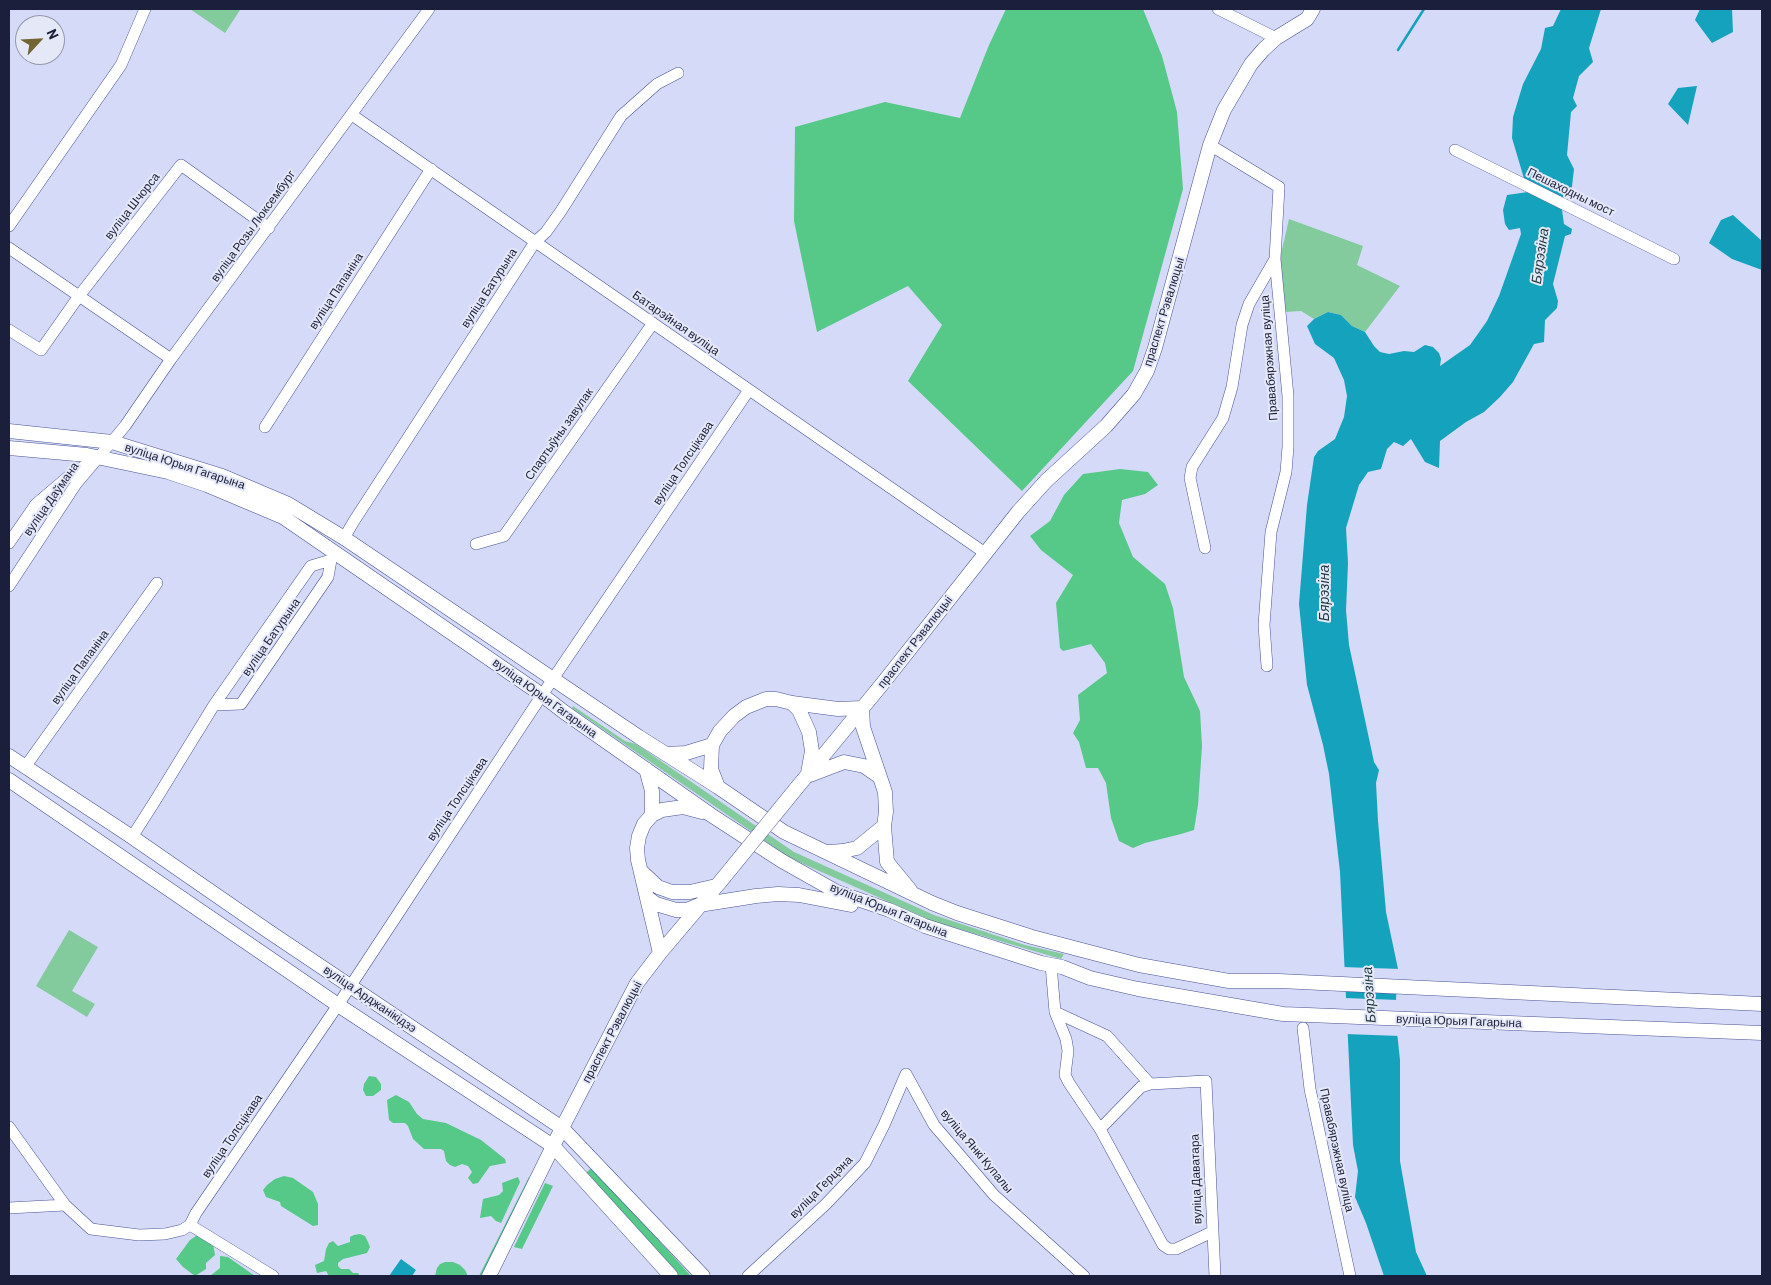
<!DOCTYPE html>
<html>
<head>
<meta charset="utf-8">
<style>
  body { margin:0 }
  #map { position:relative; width:1771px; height:1285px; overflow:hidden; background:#d4daf8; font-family:Barlow,sans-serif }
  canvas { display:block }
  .frame { position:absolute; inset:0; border:10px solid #1b1f3b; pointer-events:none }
  .north { position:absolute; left:15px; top:15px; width:50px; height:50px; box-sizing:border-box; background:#e5e8f7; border:1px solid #9498ac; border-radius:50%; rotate:65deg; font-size:14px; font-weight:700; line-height:20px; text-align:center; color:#1b1f3b }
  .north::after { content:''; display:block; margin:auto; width:18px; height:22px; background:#726532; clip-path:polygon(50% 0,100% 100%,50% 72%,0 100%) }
</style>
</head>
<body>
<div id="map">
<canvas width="1771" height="1285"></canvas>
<div class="frame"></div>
<div class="north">N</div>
</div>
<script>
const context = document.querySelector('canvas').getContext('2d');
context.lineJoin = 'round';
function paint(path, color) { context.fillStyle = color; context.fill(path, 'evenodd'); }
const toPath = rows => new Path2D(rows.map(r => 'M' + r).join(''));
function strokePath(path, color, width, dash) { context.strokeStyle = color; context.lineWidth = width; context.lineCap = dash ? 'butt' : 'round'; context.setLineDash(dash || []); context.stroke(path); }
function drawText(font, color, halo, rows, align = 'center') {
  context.font = font + ' Barlow,sans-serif'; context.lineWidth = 4; context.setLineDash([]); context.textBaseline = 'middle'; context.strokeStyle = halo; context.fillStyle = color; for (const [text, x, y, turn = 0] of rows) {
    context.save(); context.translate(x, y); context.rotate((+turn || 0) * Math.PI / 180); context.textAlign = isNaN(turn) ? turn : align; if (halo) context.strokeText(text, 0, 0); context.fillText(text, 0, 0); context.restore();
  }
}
paint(toPath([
  [190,9,238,9,240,10,225,33],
  [1289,219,1363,246,1357,265,1400,286,1365,332,1352,326,1341,315,1328,312,1314,319,1301,311,1285,312,1279,263],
  [573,706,625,741,636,744,794,852,934,915,1025,945,1064,954,1061,959,932,921,790,858,572,708],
  [69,930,98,947,72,991,95,1004,87,1017,36,986]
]), '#83cb9d');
paint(toPath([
  [1006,9,1143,9,1162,56,1177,112,1183,189,1133,371,1022,491,908,381,942,325,908,286,817,332,794,221,795,127,885,102,960,118,989,45],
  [1120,469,1148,472,1158,485,1145,494,1122,500,1119,523,1133,557,1165,584,1173,608,1184,677,1200,711,1202,746,1198,805,1194,830,1181,834,1145,843,1133,848,1119,841,1111,818,1106,783,1098,768,1086,768,1079,742,1073,733,1080,720,1078,695,1107,673,1105,663,1091,644,1063,651,1060,648,1056,603,1073,575,1041,550,1030,536,1050,521,1064,495,1083,474],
  [369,1076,376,1077,381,1084,381,1090,373,1096,366,1096,363,1090,364,1084],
  [396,1095,409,1102,417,1114,423,1119,446,1123,481,1140,505,1159,506,1163,490,1166,478,1183,473,1184,468,1178,472,1172,468,1166,462,1164,455,1167,450,1165,446,1161,444,1151,441,1149,424,1149,413,1139,408,1126,405,1123,393,1123,389,1120,387,1100],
  [592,1167,691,1276,678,1276,585,1174],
  [284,1176,293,1178,313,1192,318,1204,318,1225,313,1226,281,1206,280,1202,266,1197,263,1190,267,1185,275,1179],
  [518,1177,520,1182,501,1223,496,1221,491,1216,480,1218,483,1199,499,1195,503,1191,502,1183],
  [529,1177,531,1178,482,1276,479,1276],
  [545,1183,553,1186,522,1249,514,1247],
  [199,1234,213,1244,215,1255,206,1263,206,1269,195,1276,183,1267,176,1259,190,1240],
  [360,1234,365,1236,368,1242,370,1247,367,1253,343,1259,338,1263,338,1266,341,1269,349,1269,353,1273,358,1273,360,1276,329,1276,326,1271,317,1273,315,1265,324,1261,326,1249,329,1243,333,1241,338,1246,350,1242,350,1237,354,1235],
  [220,1256,228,1257,255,1276,210,1276,220,1268],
  [445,1262,453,1262,460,1265,465,1270,468,1276,435,1276,437,1268,440,1264]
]), '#56c887');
paint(toPath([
  [1561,9,1601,9,1589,48,1593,62,1579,76,1573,98,1577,106,1571,112,1567,155,1574,169,1571,195,1564,198,1562,210,1564,224,1572,229,1571,234,1565,236,1553,284,1558,301,1557,308,1545,320,1544,342,1534,344,1513,382,1500,397,1484,412,1466,422,1440,441,1439,468,1425,462,1411,439,1403,446,1394,442,1387,449,1381,469,1368,472,1359,485,1346,528,1348,563,1346,610,1349,645,1374,762,1379,770,1376,783,1378,821,1386,912,1398,969,1395,1014,1400,1060,1400,1161,1416,1252,1427,1276,1384,1276,1366,1223,1355,1197,1358,1171,1353,1145,1340,872,1329,774,1323,745,1307,685,1299,604,1307,505,1314,457,1318,451,1335,439,1344,417,1347,396,1344,380,1334,358,1315,344,1307,326,1314,319,1328,312,1341,315,1352,326,1365,332,1374,346,1380,352,1389,354,1404,351,1414,352,1425,345,1433,347,1439,353,1441,359,1440,366,1470,345,1487,321,1499,296,1521,234,1520,228,1509,230,1505,224,1503,210,1507,195,1528,192,1512,138,1513,117,1523,84,1541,49,1545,28,1553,26],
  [1700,9,1732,9,1733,32,1712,43,1695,20],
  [1697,86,1688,125,1668,104,1678,88],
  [1733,215,1762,241,1762,270,1732,259,1709,243,1721,220],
  [401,1259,416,1270,412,1276,389,1276]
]), '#15a2bd');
paint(toPath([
  [1342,967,1401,969,1399,993,1343,991],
  [1344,998,1399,1000,1398,1014,1400,1036,1345,1034]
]), '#d4daf8');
strokePath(toPath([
  [1398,50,1424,9]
]), '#15a2bd', 2.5);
const minor = toPath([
  [1218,9,1276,38],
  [352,115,985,553],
  [1210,145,1279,187,1275,259,1288,396,1288,447,1286,472,1271,532,1264,625,1267,666],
  [1455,150,1674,259],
  [9,226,121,65,145,9],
  [9,248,171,359],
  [9,330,41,350,79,296,181,165,269,228],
  [265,427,431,169],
  [344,538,354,521,535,242,546,232,561,211,621,116,657,84,678,73],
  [9,543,36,504,69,476,88,464],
  [476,544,504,536,653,323],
  [1205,548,1190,478,1192,467,1223,418,1232,387,1242,325,1249,304,1275,259],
  [9,586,76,484,125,426,171,359,429,9],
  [214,705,241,704,328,577,331,560,333,556],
  [25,767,157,583],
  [132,837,155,801,214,705,311,566,331,560],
  [1051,965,1055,1012,1066,1039,1068,1051,1065,1075,1069,1083,1100,1129,1163,1245,1169,1249,1176,1249,1212,1232],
  [1055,1012,1107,1036,1150,1084],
  [1303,1028,1310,1089,1350,1276],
  [906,1074,934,1125,994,1195,1084,1276],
  [9,1127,65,1205,91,1229,139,1235,165,1234,182,1230,190,1225],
  [1100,1129,1141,1087,1150,1084,1206,1081,1215,1276],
  [9,1208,65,1205],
  [190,1225,196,1213,338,1005,542,695,749,390],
  [190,1225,273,1276],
  [748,1276,826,1204,865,1163,884,1125,906,1074]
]);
const major = toPath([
  [9,431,112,442,222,476,288,504,344,538,639,737,718,787,784,832,932,903,957,913,1032,937,1139,965,1229,981,1279,981,1762,1004],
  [9,448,87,455,168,472,207,485,283,517,542,695,564,712,711,815,782,861,837,892,889,910,925,926,1041,963,1062,967,1090,978,1138,989,1283,1014,1762,1033],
  [792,703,799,710,809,732,812,751,808,773],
  [862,708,863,727,885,792,886,812,884,826,887,862,910,890],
  [666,754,686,753,712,745],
  [9,756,132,837,268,931,562,1128,703,1276],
  [646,769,652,791,652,815],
  [810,775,844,762,864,766,880,777],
  [9,780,338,1005,553,1146,671,1276],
  [718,787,711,769,712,745,720,731,734,716,746,707,766,699,776,699,792,703,838,709,862,708],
  [795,790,883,683,1018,512,1046,481,1106,426,1134,394,1147,371,1155,348,1210,145,1224,110,1251,64,1263,50,1276,38,1307,19,1313,9],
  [828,852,843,851,857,848,884,826],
  [642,872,658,887,672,892,690,892,716,886],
  [648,898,656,904,676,910,687,910,699,905,756,896,778,894,799,895,851,905],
  [660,953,638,860,637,848,639,836,644,824,652,815,662,810,683,807,702,812],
  [489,1276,562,1128,637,983,660,953,720,882]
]);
strokePath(minor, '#4a5393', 12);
strokePath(major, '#4a5393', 15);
strokePath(minor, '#fff', 11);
strokePath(major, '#fff', 14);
const majorBridge = toPath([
  [720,882,795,790]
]);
strokePath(majorBridge, '#4a5393', 15, []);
strokePath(majorBridge, '#fff', 14);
drawText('12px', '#1b1f3b', '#e5e8f7', [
  ["Пешаходны мост",1571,192,26],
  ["вуліца Шчорса",132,206,-52],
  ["вуліца Розы Люксембург",253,226,-54],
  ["вуліца Батурына",489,288,-57],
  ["вуліца Папаніна",336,291,-57],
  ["праспект Рэвалюцыі",1164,312,-73],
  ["Батарэйная вуліца",676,323,35],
  ["Правабярэжная вуліца",1269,358,-94],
  ["Спартыўны завулак",559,434,-55],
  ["вуліца Толсцікава",683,463,-56],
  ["вуліца Юрыя Гагарына",185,466,18],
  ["вуліца Даўмана",51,499,-55],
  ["вуліца Батурына",271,637,-55],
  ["праспект Рэвалюцыі",915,642,-52],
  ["вуліца Папаніна",80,667,-54],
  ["вуліца Юрыя Гагарына",545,698,36],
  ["вуліца Толсцікава",457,799,-56],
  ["вуліца Юрыя Гагарына",889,910,22],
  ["вуліца Арджанікідзэ",370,999,34],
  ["вуліца Юрыя Гагарына",1459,1021,2],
  ["праспект Рэвалюцыі",612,1032,-62],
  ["вуліца Толсцікава",232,1136,-56],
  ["Правабярэжная вуліца",1337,1150,78],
  ["вуліца Янкі Купалы",977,1151,50],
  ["вуліца Даватара",1196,1179,-92],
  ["вуліца Герцэна",821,1187,-45]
]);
drawText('italic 14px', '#1f3940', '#e5e8f7', [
  ["Бярэзіна",1540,256,-82],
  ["Бярэзіна",1324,593,-90],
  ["Бярэзіна",1369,995,-94]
]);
</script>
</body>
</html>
